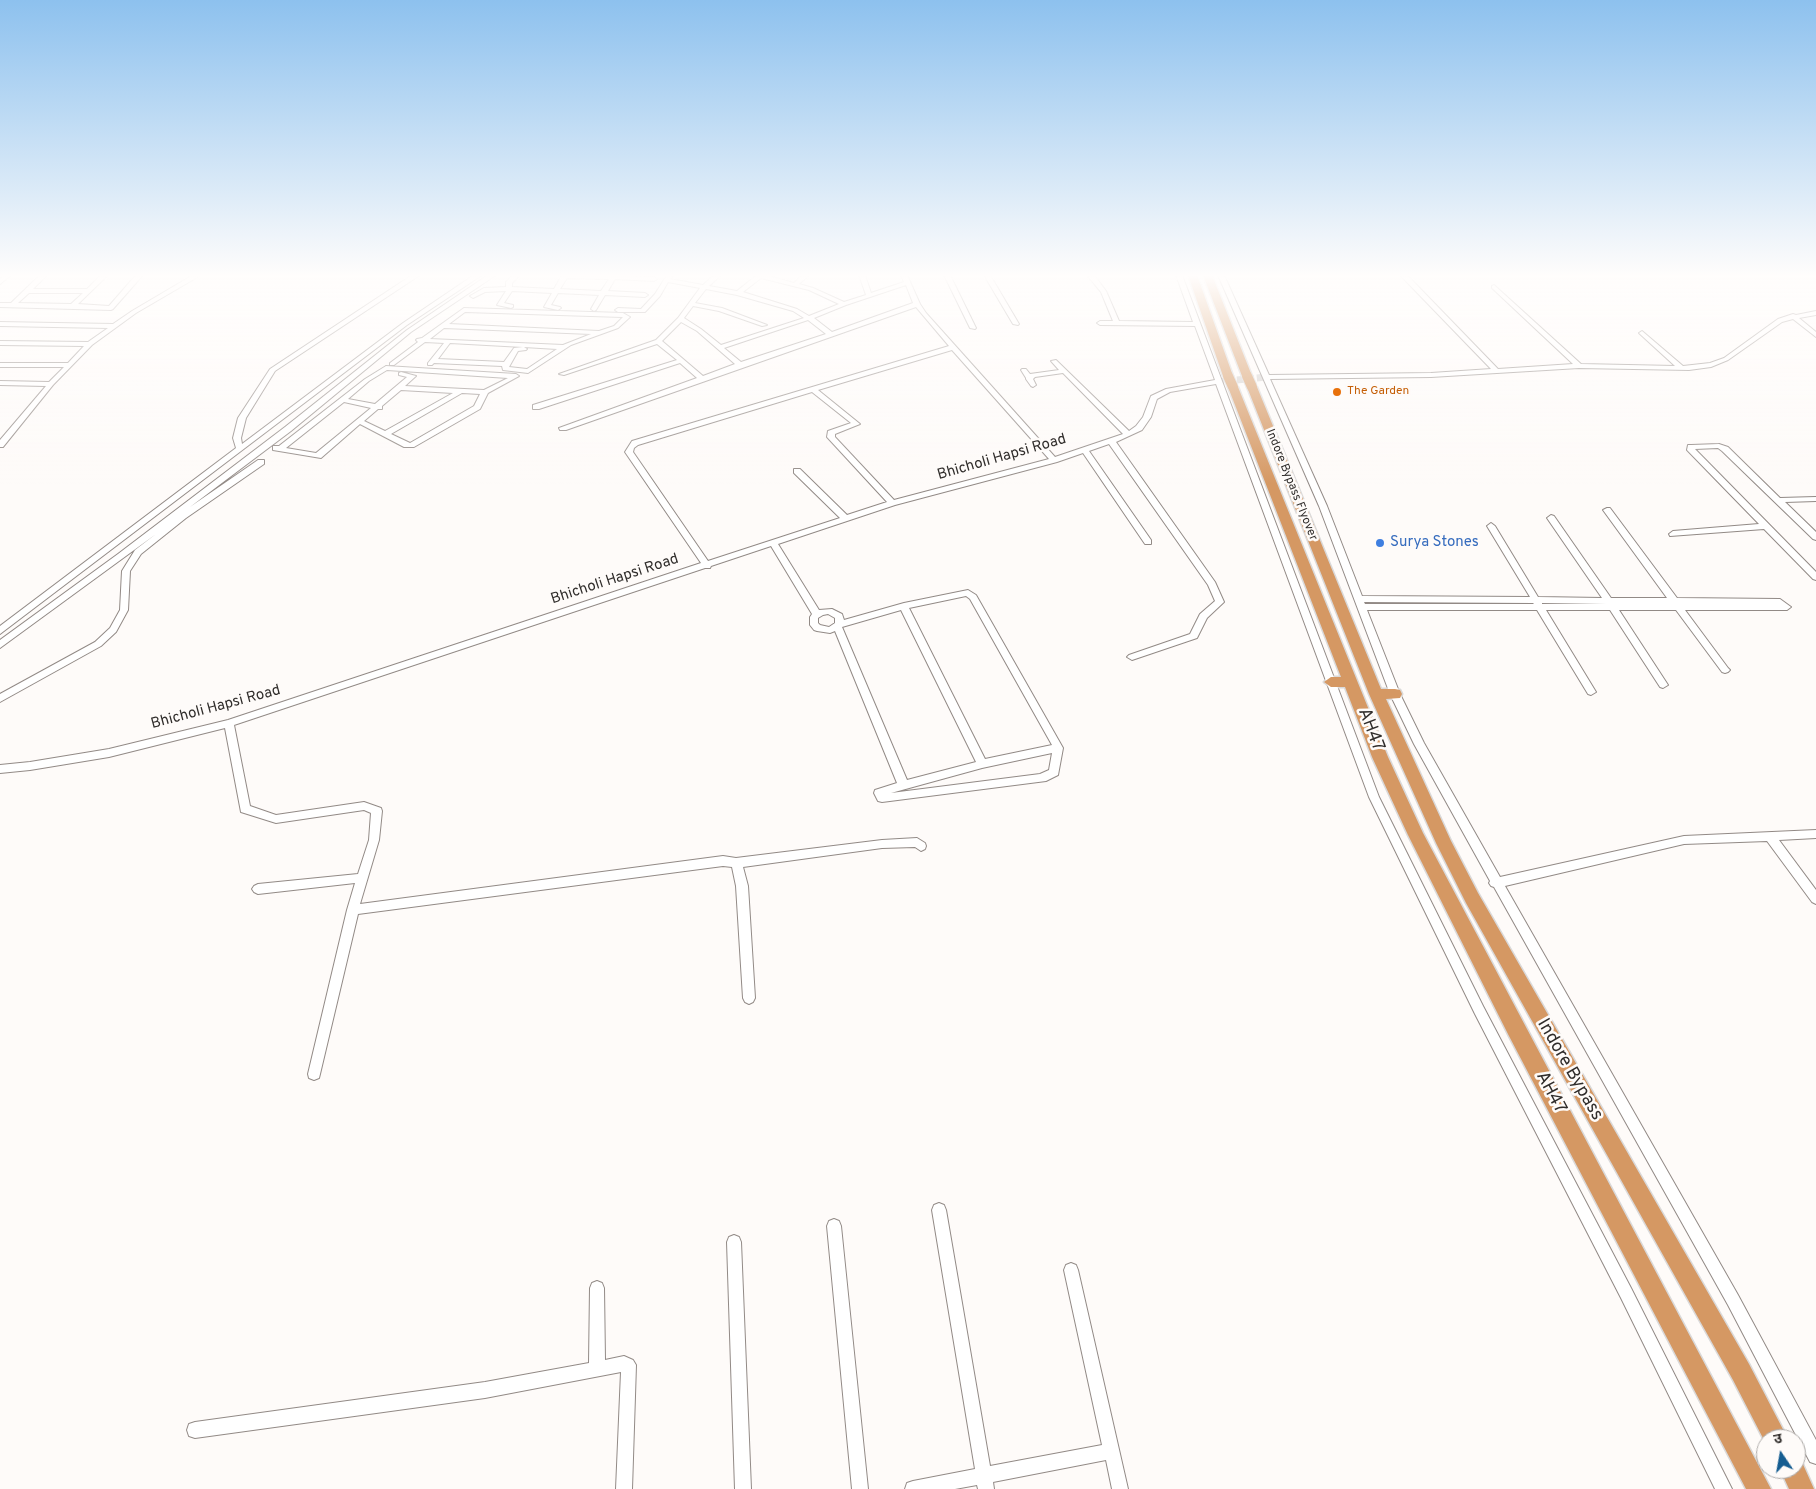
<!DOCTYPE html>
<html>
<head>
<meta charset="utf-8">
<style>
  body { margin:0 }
  #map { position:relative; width:1816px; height:1489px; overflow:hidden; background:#fefbf9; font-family:Overpass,"Noto Sans Devanagari",sans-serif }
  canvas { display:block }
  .north { position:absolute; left:1756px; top:1429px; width:50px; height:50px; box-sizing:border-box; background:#fefbf9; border:1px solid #aca9a7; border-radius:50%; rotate:348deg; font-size:14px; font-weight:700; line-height:20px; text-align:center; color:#302d2b }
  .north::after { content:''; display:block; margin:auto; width:18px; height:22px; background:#155d91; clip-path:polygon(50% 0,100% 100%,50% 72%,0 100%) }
</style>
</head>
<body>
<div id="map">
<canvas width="1816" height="1489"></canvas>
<div class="north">उ</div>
</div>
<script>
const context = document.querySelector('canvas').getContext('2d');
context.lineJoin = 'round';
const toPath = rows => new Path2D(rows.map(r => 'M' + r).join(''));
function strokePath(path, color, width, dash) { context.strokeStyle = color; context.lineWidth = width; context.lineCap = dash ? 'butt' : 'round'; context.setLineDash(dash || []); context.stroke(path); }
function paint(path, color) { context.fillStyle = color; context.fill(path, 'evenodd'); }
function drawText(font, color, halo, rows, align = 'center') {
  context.font = font + ' Overpass,sans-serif'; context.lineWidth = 5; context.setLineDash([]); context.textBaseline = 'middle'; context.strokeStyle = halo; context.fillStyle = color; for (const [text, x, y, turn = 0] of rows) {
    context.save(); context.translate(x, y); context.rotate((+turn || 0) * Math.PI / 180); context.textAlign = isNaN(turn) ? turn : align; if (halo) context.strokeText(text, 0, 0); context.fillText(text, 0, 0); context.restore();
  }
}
strokePath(toPath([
  [1217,382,1266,377]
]), '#d5d2d0', 7, [7, 3]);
const minor = toPath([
  [4,275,11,275,0,284,0,279,4,275],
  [40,275,47,275,33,289,87,289,101,275,108,275,78,304,109,306,136,275,143,275,113,309,111,310,0,307,0,303,11,303,40,275],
  [29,293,83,293,71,304,18,303,29,293],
  [193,275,201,275,136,313,92,345,53,385,3,447,0,447,0,440,46,386,0,385,0,381,49,382,64,367,0,367,0,363,68,363,84,346,0,345,0,341,88,342,108,328,0,326,0,322,113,324,132,311,193,275],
  [412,275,420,275,275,371,246,418,241,438,242,444,403,323,474,275,482,275,407,325,0,634,0,626,236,448,233,438,238,418,270,369,412,275],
  [488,275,496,275,411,332,291,431,190,507,258,460,264,460,264,464,186,518,141,554,130,571,128,610,116,632,101,646,0,702,0,694,95,642,110,628,120,610,122,571,135,550,156,534,0,648,0,640,118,554,285,427,407,330,488,275],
  [513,275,520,275,512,283,512,287,554,289,562,275,614,275,654,277,657,279,654,281,615,279,608,291,645,293,648,295,645,297,605,295,596,310,594,311,591,309,599,295,558,293,551,305,560,307,561,308,558,310,544,307,552,293,512,291,504,303,513,305,513,307,511,308,497,305,506,291,485,292,473,298,470,296,484,288,506,287,506,282,513,275],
  [567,278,609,279,601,291,560,289,567,278],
  [667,275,674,275,670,279,703,285,714,275,721,275,709,286,737,291,757,275,765,275,794,283,802,275,809,275,799,284,813,288,844,302,866,295,859,275,865,275,871,293,904,282,901,275,907,275,920,304,926,313,1055,457,1123,434,1063,373,1035,377,1033,379,1036,385,1033,387,1031,386,1026,379,1026,378,1021,370,1022,369,1026,369,1030,374,1059,370,1051,361,1056,360,1129,431,1136,426,1143,417,1151,396,1166,389,1215,380,1195,326,1100,325,1097,323,1100,321,1113,321,1101,292,1087,275,1094,275,1106,291,1119,321,1193,322,1176,275,1182,275,1379,797,1483,1006,1631,1288,1732,1489,1715,1489,1621,1298,1475,1014,1369,797,1216,384,1170,392,1157,399,1151,417,1142,430,1116,442,1215,582,1224,602,1207,618,1197,638,1132,660,1127,657,1129,655,1190,634,1200,614,1215,601,1208,585,1109,444,1089,451,1151,540,1151,544,1145,544,1083,453,1057,462,895,505,778,544,819,610,832,609,842,614,844,620,904,603,968,590,976,595,1063,748,1058,775,1046,781,882,802,878,801,874,793,875,790,897,783,835,631,830,633,817,631,814,630,810,625,810,617,812,614,771,546,711,566,710,568,705,568,234,725,250,806,276,815,364,802,381,808,382,811,379,840,360,904,723,856,736,858,882,840,917,838,925,843,926,846,925,849,921,851,915,847,882,848,743,867,748,886,755,998,753,1002,749,1004,745,1002,743,998,736,886,732,867,723,866,358,914,320,1074,319,1078,314,1080,309,1078,308,1074,347,910,355,883,258,894,254,892,252,889,254,886,258,884,358,874,369,840,371,813,364,810,276,823,241,812,225,728,109,757,30,770,0,773,0,765,30,762,109,749,228,720,701,563,625,452,632,441,949,346,916,307,566,430,560,430,559,428,697,378,680,363,539,409,533,409,533,405,677,360,657,344,564,375,559,374,656,340,678,318,700,288,668,282,660,296,645,312,618,312,615,310,618,308,641,309,655,294,667,275],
  [761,278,809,290,839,304,809,316,797,309,743,292,761,278],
  [906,285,913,303,832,332,814,318,846,305,906,285],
  [706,289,737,295,793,311,804,318,721,345,701,329,684,318,693,306,719,311,762,326,767,325,722,308,695,303,706,289],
  [808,320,826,334,741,362,724,348,808,320],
  [681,322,697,331,735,364,703,376,662,341,681,322],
  [952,350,1049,459,894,500,835,437,835,434,860,424,818,390,952,350],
  [812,392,851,423,828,431,827,437,887,502,847,515,800,469,794,469,794,473,840,518,708,561,633,452,634,448,638,445,812,392],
  [966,596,970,599,1052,745,985,759,909,608,966,596],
  [901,610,976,762,907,780,842,627,901,610],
  [828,614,835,618,835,623,829,627,820,625,818,623,818,618,823,615,828,614],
  [1052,753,1049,770,1040,774,891,793,982,768,1052,753],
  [944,275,950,275,976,328,975,329,970,328,944,275],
  [984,275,990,275,1019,324,1018,325,1013,324,984,275],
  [1218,275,1224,275,1269,375,1431,373,1491,369,1400,275,1407,275,1498,369,1573,364,1492,288,1492,286,1494,285,1581,364,1675,366,1640,334,1639,333,1642,331,1683,366,1710,363,1724,358,1778,319,1793,314,1796,315,1816,311,1816,315,1799,318,1816,332,1816,337,1793,319,1782,322,1728,360,1711,367,1689,370,1579,368,1431,377,1270,379,1327,506,1362,596,1530,597,1487,526,1491,523,1495,526,1538,597,1602,598,1547,518,1551,515,1554,516,1611,598,1667,598,1603,510,1607,508,1610,508,1677,598,1780,599,1791,607,1787,610,1685,610,1728,668,1730,670,1728,672,1725,673,1722,672,1676,610,1619,610,1668,685,1663,688,1660,687,1610,610,1546,610,1596,692,1591,695,1588,694,1537,610,1367,610,1400,694,1424,743,1500,877,1684,836,1816,830,1816,838,1779,840,1816,890,1816,904,1812,902,1767,841,1684,844,1505,886,1738,1295,1816,1440,1816,1464,1810,1462,1728,1305,1494,887,1491,886,1489,883,1490,881,1414,744,1390,694,1319,506,1218,275],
  [1364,602,1533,603,1534,604,1365,604,1364,602],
  [1542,603,1606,604,1542,604,1542,603],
  [464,308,623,313,630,317,618,328,571,345,528,373,503,370,502,366,434,363,432,365,428,365,428,363,444,343,425,342,394,365,390,365,390,363,418,342,416,340,417,339,422,338,464,308],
  [465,312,622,317,623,317,614,326,599,331,449,324,465,312],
  [444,328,591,334,563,345,430,339,444,328],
  [450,343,523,347,514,348,504,362,438,359,450,343],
  [524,347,557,349,527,369,509,367,518,351,526,350,527,349,524,347],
  [386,366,516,374,519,376,488,393,480,409,414,447,404,447,360,424,321,458,273,450,273,446,279,446,365,379,386,366],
  [387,370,508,378,484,390,405,386,416,376,401,372,399,373,399,375,407,377,375,404,348,399,369,381,387,370],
  [401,390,453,393,385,431,364,421,378,409,382,409,382,406,401,390],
  [462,393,480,394,474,406,410,443,391,434,462,393],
  [344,402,371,408,316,453,286,448,344,402],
  [1719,444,1728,447,1780,498,1816,497,1816,501,1785,502,1816,532,1816,540,1813,539,1722,451,1718,448,1695,449,1816,572,1816,580,1813,579,1764,529,1670,536,1669,534,1673,531,1759,524,1687,450,1688,445,1691,445,1719,444],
  [939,1203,944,1205,946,1210,990,1466,1102,1445,1064,1270,1066,1265,1071,1263,1076,1265,1078,1270,1128,1489,1112,1489,1106,1460,993,1482,994,1489,978,1489,977,1485,955,1489,905,1489,907,1483,913,1481,975,1469,932,1210,934,1205,939,1203],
  [834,1219,839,1221,841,1226,868,1489,852,1489,827,1226,829,1221,834,1219],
  [734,1235,739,1237,741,1242,751,1489,735,1489,727,1242,729,1237,734,1235],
  [597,1281,602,1283,604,1288,605,1360,624,1356,633,1360,636,1365,632,1489,616,1489,621,1372,485,1398,195,1438,189,1436,187,1430,189,1424,195,1422,485,1382,589,1363,590,1288,592,1283,597,1281]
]);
const highway = toPath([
  [1188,275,1197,275,1233,376,1232,378,1228,379,1223,376,1188,275],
  [1203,275,1212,275,1252,376,1251,378,1247,379,1242,376,1203,275],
  [1233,384,1238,387,1388,757,1423,833,1771,1489,1746,1489,1509,1036,1408,835,1372,757,1345,687,1331,687,1324,682,1331,677,1341,677,1228,387,1233,384],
  [1252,384,1257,387,1381,689,1395,689,1400,690,1402,694,1400,698,1386,699,1451,841,1478,893,1749,1364,1788,1439,1766,1439,1766,1444,1733,1380,1466,903,1436,843,1369,694,1247,387,1252,384],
  [1796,1459,1801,1460,1814,1489,1789,1489,1780,1469,1796,1469,1796,1459]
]);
strokePath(minor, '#928a86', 2);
strokePath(highway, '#dad9d9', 3);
paint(minor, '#fff');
paint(highway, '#d59863');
const highwayBridge = toPath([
  [1228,376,1233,387],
  [1247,376,1252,387]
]);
strokePath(highwayBridge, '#dad9d9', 12, []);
strokePath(highwayBridge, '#d59863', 10);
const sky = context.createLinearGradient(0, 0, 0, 484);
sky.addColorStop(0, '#8dc1ee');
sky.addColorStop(0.57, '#fffdfc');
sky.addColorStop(1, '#fffdfc00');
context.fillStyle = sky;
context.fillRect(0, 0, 1816, 484);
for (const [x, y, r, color] of [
  [1337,392,5,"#e8710a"],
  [1380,543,5,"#3f7fe0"]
]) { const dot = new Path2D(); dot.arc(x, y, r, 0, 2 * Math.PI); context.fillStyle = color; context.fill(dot); strokePath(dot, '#fefbf9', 2); }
drawText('12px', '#c56008', '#fefbf9', [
  ["The Garden",1347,392]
], 'left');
drawText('12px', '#302d2b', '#fefbf9', [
  ["Indore Bypass Flyover",1291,485,68]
]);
drawText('15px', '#302d2b', '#fefbf9', [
  ["Bhicholi Hapsi Road",1002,458,-16],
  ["Bhicholi Hapsi Road",615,580,-18],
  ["Bhicholi Hapsi Road",216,708,-15]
]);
drawText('15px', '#366cbe', '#fefbf9', [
  ["Surya Stones",1390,543]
], 'left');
drawText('18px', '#302d2b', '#fefbf9', [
  ["AH47",1370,730,69],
  ["Indore Bypass",1569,1070,60],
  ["AH47",1550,1093,62]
]);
</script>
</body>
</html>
